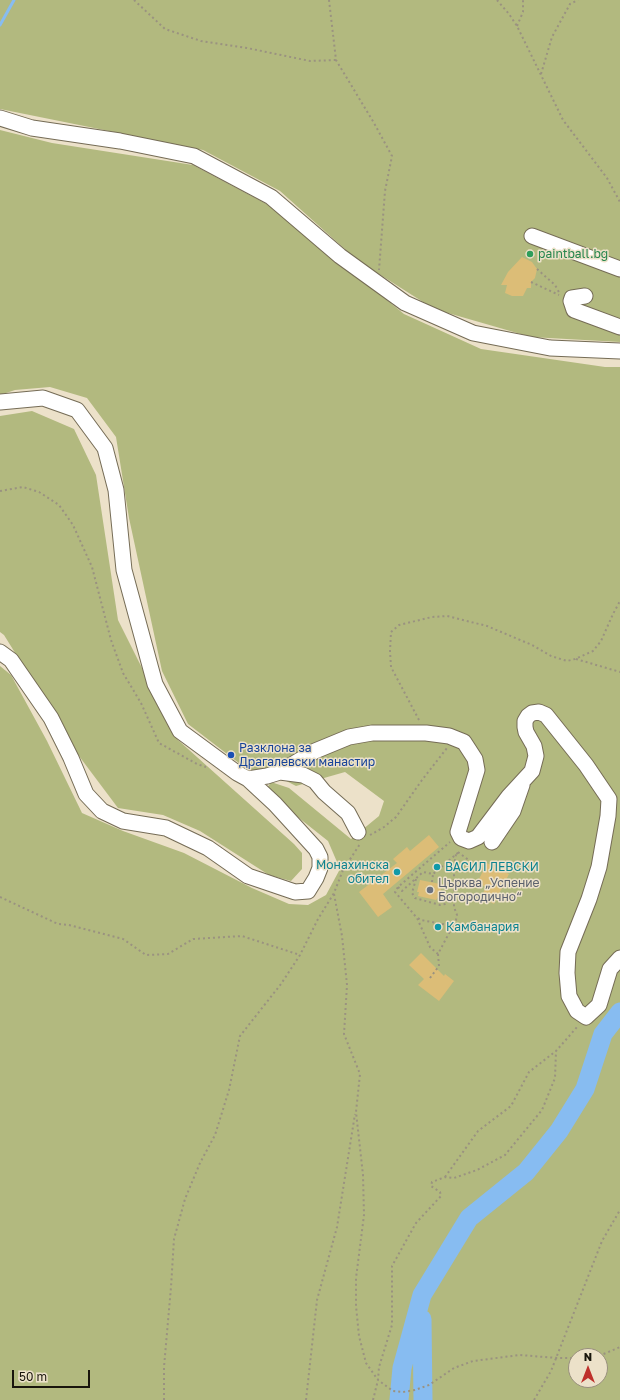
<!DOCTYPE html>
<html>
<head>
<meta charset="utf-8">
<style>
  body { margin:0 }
  #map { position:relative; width:620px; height:1400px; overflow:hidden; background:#ece1c9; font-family:"Golos Text",sans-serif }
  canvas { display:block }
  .north { position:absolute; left:568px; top:1348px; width:40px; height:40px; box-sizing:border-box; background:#ece1c9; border:1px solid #988f7d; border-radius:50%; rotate:0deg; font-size:11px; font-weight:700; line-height:16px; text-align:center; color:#19150c }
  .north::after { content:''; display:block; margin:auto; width:14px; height:18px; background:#be302b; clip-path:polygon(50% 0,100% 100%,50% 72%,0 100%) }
  .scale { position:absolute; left:12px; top:1370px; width:78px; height:18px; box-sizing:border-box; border:2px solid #19150c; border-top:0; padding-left:5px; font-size:12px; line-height:14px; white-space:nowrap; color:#19150c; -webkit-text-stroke:3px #ece1c9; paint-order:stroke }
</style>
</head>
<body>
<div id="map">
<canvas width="620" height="1400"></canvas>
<div class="north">N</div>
<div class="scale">50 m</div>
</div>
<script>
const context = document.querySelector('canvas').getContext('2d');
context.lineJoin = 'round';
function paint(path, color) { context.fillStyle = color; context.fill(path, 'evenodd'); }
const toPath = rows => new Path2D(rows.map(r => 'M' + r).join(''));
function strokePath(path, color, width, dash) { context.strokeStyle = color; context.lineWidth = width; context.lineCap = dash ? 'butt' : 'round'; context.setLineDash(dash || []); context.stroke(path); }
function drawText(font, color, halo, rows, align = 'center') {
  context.font = font + ' "Golos Text",sans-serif'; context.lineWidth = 3; context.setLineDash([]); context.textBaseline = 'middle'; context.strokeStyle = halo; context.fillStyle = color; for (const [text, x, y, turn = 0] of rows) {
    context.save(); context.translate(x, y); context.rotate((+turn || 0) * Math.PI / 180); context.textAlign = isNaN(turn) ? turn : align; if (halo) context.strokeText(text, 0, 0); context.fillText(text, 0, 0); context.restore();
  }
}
paint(toPath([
  [0,0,620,0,620,342,531,337,434,309,357,260,280,191,203,150,0,109],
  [0,130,52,143,193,165,274,208,404,314,481,349,605,367,620,367,620,1400,0,1400,0,666,11,675,47,741,82,813,123,831,184,853,252,888,289,904,308,905,326,895,340,869,328,841,265,791,271,782,289,788,351,839,379,816,384,801,345,772,296,786,265,770,248,770,188,724,162,671,129,518,116,437,87,398,50,387,15,390,0,395],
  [576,1356,600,1356,600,1380,576,1380],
  [32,411,74,429,96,475,118,620,178,740,294,844,302,853,302,869,291,881,269,875,200,831,163,815,118,808,79,756,4,635,0,632,0,416]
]), '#b2b97f');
strokePath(toPath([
  [0,25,14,0]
]), '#87bcf1', 3);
strokePath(toPath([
  [422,1319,423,1400],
  [399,1400,402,1368,422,1295,433,1277,469,1218,526,1172,559,1131,585,1089,603,1034,620,1012]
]), '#87bcf1', 19);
paint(toPath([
  [522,257,532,262,537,269,535,278,531,282,531,288,527,288,523,296,512,296,505,293,507,285,501,285,508,272],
  [429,835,439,847,383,894,392,907,378,917,359,892,397,863,393,859,407,847,410,851],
  [487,863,509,874,494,904,481,897,486,887,477,883],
  [420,880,440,884,439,887,441,889,441,893,436,900,418,896,419,892,417,892],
  [421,953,444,976,445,974,454,981,439,1001,418,985,424,979,409,965]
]), '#dcbd77');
const minor = toPath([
  [0,118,32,128,120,141,194,156,271,197,340,256,405,303,473,333,550,348,620,351],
  [532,236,620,269],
  [585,296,572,298,571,301,574,310,620,327],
  [0,402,43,398,77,410,105,448,116,490,124,570,155,684,180,731,237,773,248,779,275,804,316,849,320,857,320,868,316,878,308,891,295,892,248,876,208,848,166,828,123,821,102,811,86,794,71,758,51,718,11,660,0,652],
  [280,772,303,775,315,781,324,792,348,813,358,832],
  [248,779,267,776,280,772,315,751,349,737,372,733,426,733,449,736,464,742,475,759,477,770,458,832,461,838,469,841,478,837,509,796,532,771,536,756,534,746,526,732,525,727,525,721,528,716,532,713,539,712,546,715,586,765,609,799,608,816,599,867,589,899,568,952,567,973,569,996,577,1011,586,1017,599,1005,610,969,620,958],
  [492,842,513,811,522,785]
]);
strokePath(minor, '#756c56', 17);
strokePath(toPath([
  [134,0,165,29,201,41,247,48,310,61,336,60],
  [329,0,336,60,374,123,392,156,385,191,379,270],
  [497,0,509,14,517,26,563,120,607,178,620,202],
  [517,26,523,12,523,0],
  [541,74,552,37,570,4,578,0],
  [537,269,555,285,560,294],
  [531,282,559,295],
  [0,491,23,487,39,492,59,505,73,525,92,567,111,640,123,673,141,703,159,743,197,764,206,767],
  [576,659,620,672],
  [419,720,391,667,390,651,391,632,399,625,432,617,447,616,487,626,532,645,551,656,567,661,575,659,593,651,601,641,613,614,620,601],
  [370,835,384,827,396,817,422,780,447,748],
  [458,852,479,868],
  [416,879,412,893,415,898,440,905,445,904,450,901,454,897],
  [432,882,433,874],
  [398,887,402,891,423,872,433,874,460,851],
  [334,894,342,936,347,985,344,1034,360,1074,356,1112,363,1175,364,1215,356,1278,356,1306,359,1336,366,1363,378,1380,393,1391,403,1392,415,1390,429,1385,454,1368,473,1361,520,1355,557,1358,576,1358],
  [0,897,58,924,69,925,123,939,146,955,168,954,193,939,242,936,300,955],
  [418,918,421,920,453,926],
  [438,954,430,947,417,918,395,892,398,887,450,842],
  [430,978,439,966,438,954,456,920,457,915,454,907,454,866,456,854],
  [445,1177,478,1131,511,1106,529,1072,556,1051],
  [599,1356,620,1347],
  [164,1400,164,1367,171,1287,174,1239,185,1199,200,1163,215,1135,229,1090,240,1036,281,984,300,955,318,919,334,893,343,870,360,844],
  [306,1400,317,1300,337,1227,355,1114],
  [373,1400,378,1380,379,1367,392,1325,392,1266,416,1223,441,1196,440,1192,431,1186,432,1182,445,1177,454,1178,477,1170,505,1155,542,1110,555,1078,556,1051,578,1026],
  [534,1400,551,1371,602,1241,620,1210]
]), '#9a9280', 2, [2, 3]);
strokePath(minor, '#fff', 15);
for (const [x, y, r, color] of [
  [530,254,4,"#2e9e5b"],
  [231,755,4,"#1a4fb4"],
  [437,867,4,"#0f9aa8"],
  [397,872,4,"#0f9aa8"],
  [430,890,4,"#6b7280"],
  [438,927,4,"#0f9aa8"]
]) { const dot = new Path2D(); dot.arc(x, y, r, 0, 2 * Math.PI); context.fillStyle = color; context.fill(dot); strokePath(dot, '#ece1c9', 1.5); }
drawText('12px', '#27864d', '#ece1c9', [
  ["paintball.bg",538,254]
], 'left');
drawText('12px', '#164399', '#ece1c9', [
  ["Разклона за",239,748],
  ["Драгалевски манастир",239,762]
], 'left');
drawText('12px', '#0d838f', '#ece1c9', [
  ["Монахинска",389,865,"right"],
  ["обител",389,879,"right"],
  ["ВАСИЛ ЛЕВСКИ",445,867],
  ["Камбанария",446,927]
], 'left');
drawText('12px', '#5b616d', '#ece1c9', [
  ["Църква „Успение",438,883],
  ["Богородично“",438,897]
], 'left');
</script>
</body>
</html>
